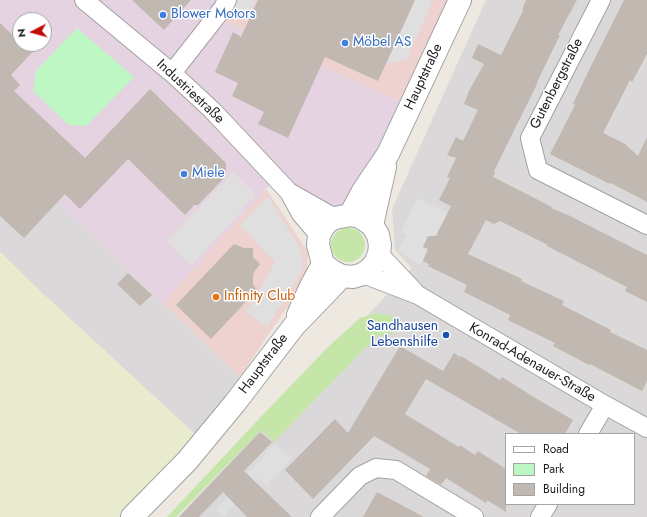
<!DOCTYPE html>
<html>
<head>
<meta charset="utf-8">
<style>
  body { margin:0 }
  #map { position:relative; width:647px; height:517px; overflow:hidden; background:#ede9e1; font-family:Jost,sans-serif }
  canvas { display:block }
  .legend { position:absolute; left:505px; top:433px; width:130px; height:72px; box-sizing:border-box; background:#fff; border:1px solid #a4a4a4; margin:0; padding:5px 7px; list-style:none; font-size:12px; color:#1b1b1b }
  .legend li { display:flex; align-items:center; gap:8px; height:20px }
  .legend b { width:20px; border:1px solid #a4a4a4 }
  .north { position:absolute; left:12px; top:12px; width:40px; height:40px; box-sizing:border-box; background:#fff; border:1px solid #a4a4a4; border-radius:50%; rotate:264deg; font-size:11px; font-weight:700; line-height:16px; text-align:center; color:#1b1b1b }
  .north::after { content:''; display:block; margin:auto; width:14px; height:18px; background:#c00b07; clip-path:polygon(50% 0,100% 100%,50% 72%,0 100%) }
</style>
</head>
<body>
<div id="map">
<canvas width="647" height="517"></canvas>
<ul class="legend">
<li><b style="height:5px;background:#fff"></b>Road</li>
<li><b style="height:11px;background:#bef7c4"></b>Park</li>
<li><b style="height:11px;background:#c1b8b1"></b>Building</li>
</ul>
<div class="north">N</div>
</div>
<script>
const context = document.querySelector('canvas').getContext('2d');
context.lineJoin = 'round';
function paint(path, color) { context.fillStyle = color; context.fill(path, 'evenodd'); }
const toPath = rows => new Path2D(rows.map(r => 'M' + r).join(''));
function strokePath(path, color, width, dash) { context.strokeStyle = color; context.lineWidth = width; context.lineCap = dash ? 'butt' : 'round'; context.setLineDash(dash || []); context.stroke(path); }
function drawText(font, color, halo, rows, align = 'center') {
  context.font = font + ' Jost,sans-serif'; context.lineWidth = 3; context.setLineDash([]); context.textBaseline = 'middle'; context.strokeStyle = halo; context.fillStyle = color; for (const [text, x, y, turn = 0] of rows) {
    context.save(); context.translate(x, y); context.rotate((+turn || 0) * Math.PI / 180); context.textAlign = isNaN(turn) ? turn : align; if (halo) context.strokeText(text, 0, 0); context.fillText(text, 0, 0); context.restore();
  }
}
paint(toPath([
  [486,0,647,0,647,517,178,517,412,268,395,250,392,209],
  [506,434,634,434,634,504,506,504],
  [0,147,240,377,196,435,39,290,0,252]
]), '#dad8d8');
paint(toPath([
  [233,0,460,0,411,107,224,21],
  [266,189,308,252,306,279,240,377,163,303]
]), '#eed2d0');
paint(toPath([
  [0,0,233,0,224,21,411,107,343,216,276,178,163,303,0,148],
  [20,20,44,20,44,44,20,44]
]), '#e6d3e2');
paint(toPath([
  [0,252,39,290,196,435,116,517,0,517]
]), '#e8ebcd');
paint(toPath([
  '331 245a17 17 0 1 1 34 0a17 17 0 1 1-34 0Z',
  [377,313,402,318,393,334,377,336,274,442,261,430,176,517,167,517,256,422,328,347,360,318]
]), '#c5e6a8');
paint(toPath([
  [77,28,134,77,86,126,69,125,33,91,36,71]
]), '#bef7c4');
paint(toPath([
  [235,0,256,0,247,18,231,10],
  [415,0,433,0,407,59,386,64],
  [233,172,256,195,191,266,167,241],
  [268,196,300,248,303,265,301,273,295,283,267,327,246,312,259,291,275,262,240,225],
  [417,198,449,213,443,225,441,224,436,236,428,236,423,247,428,249,420,265,398,250,407,236,401,232],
  [275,443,292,458,267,485,259,478,224,517,216,510]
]), '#dfdfdf');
paint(toPath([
  [132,0,191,0,164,30],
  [258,0,415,0,378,81,325,57,288,138,258,124,264,112,232,96,238,83,215,72,233,32,241,37],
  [526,0,577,0,558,35,560,35,537,82,538,82,494,171,495,172,493,177,552,207,551,208,568,215,647,255,647,302,625,291,627,287,547,246,548,245,500,221,494,224,486,220,468,254,522,279,521,281,564,301,562,305,611,330,610,332,647,350,647,381,642,391,590,364,589,365,553,346,555,343,508,320,510,315,464,292,467,285,428,266,429,264,423,261,428,249,423,247,428,236,436,236,451,206,439,200,450,178,447,177,456,158,447,155,456,137,463,141,478,110,464,104,469,91,484,64,472,58,478,44,501,55,523,11,522,10],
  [624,0,647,0,647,54,632,82,630,80,603,133,625,144,638,156,647,137,647,202,611,183,610,184,550,154,575,105,573,104,589,70],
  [0,23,20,42,20,44,40,44,11,75,20,85,14,91,85,158,150,89,226,163,226,176,198,205,194,205,185,215,128,159,80,209,65,194,24,238,0,216],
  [234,244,244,248,253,248,253,257,260,264,254,272,253,277,253,284,257,290,211,339,176,305],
  [128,273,152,295,140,306,117,284],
  [400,346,443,371,454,353,460,357,461,356,500,380,502,377,537,399,573,420,565,434,521,434,426,379,405,414,459,447,460,445,475,455,478,451,506,469,506,512,487,500,486,503,446,478,441,485,426,476,430,469,374,436,313,499,285,470,335,419,348,433],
  [260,432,272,442,244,471,292,517,247,517,223,492,199,517,179,517],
  [377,492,424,517,363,517]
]), '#c1b8b1');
const minor = toPath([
  [84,0,172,73,212,110,289,192,301,214,319,235],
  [601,0,530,138,538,170,647,225],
  [172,73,223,8,227,0],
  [289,192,335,218],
  [379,254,414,291],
  [363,274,418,295,605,405,647,428],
  [588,434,605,405],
  [320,517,360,476,376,468,396,470,474,517],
  [540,517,548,504]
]);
const tertiary = toPath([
  [350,215,363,191,388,154,460,0],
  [350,215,360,217,372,225,378,235,380,245,379,254,375,263,370,269,363,274,353,277,342,276,332,271,323,264,318,245,319,235,324,226,329,221,335,218,350,215],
  [372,225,385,167],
  [298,315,311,286,323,264],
  [132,517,187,461,235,403,294,326,325,294,342,276]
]);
strokePath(minor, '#a2a2a2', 20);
strokePath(tertiary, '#a2a2a2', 24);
strokePath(minor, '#fff', 18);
strokePath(tertiary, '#fff', 22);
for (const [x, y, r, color] of [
  [163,15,4,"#3f7fe0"],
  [345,43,4,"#3f7fe0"],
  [184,174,4,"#3f7fe0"],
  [216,297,4,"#e8710a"],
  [446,335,4,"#1a4fb4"]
]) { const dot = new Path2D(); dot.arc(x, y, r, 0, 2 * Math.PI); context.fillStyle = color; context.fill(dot); strokePath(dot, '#fff', 1.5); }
drawText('14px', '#366cbe', '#fff', [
  ["Blower Motors",171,15],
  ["Möbel AS",353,43],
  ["Miele",192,174]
], 'left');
drawText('14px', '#1b1b1b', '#fff', [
  ["Hauptstraße",424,77,-65],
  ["Gutenbergstraße",557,84,-63],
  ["Industriestraße",190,92,43],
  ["Konrad-Adenauer-Straße",532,363,30],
  ["Hauptstraße",264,364,-53]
]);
drawText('14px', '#c56008', '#fff', [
  ["Infinity Club",224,297]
], 'left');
drawText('14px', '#164399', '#fff', [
  ["Sandhausen",438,327],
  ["Lebenshilfe",438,343]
], 'right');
</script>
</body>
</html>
